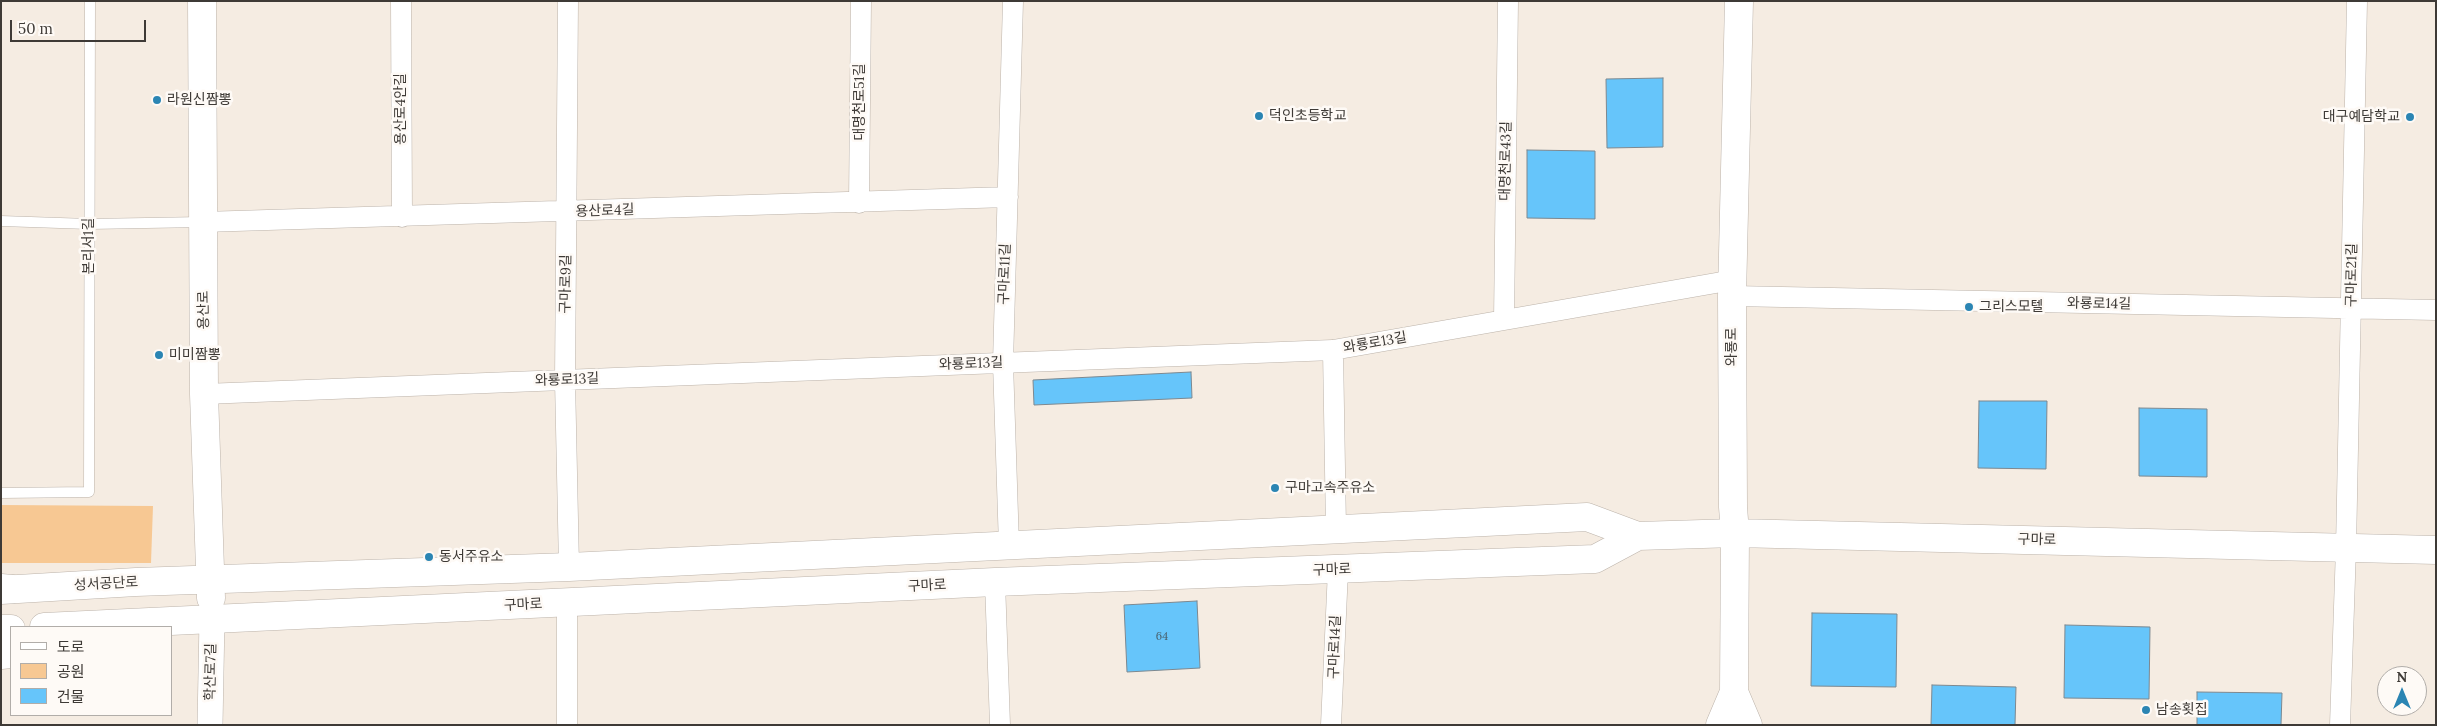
<!DOCTYPE html>
<html>
<head>
<meta charset="utf-8">
<style>
  body { margin:0 }
  #map { position:relative; width:2437px; height:726px; overflow:hidden; background:#f5ece2; font-family:Lora,"Noto Sans KR",serif }
  canvas { display:block }
  .frame { position:absolute; inset:0; border:2px solid #3e3a36; pointer-events:none }
  .legend { position:absolute; left:10px; top:626px; width:162px; height:90px; box-sizing:border-box; background:#fefaf6; border:1px solid #b1ada9; margin:0; padding:6px 9px; list-style:none; font-size:15px; color:#3e3a36 }
  .legend li { display:flex; align-items:center; gap:10px; height:25px }
  .legend b { width:25px; border:1px solid #b1ada9 }
  .north { position:absolute; left:2377px; top:666px; width:50px; height:50px; box-sizing:border-box; background:#fefaf6; border:1px solid #b1ada9; border-radius:50%; rotate:0deg; font-size:14px; font-weight:700; line-height:20px; text-align:center; color:#3e3a36 }
  .north::after { content:''; display:block; margin:auto; width:18px; height:22px; background:#2b85b3; clip-path:polygon(50% 0,100% 100%,50% 72%,0 100%) }
  .scale { position:absolute; left:10px; top:20px; width:136px; height:22px; box-sizing:border-box; border:2px solid #3e3a36; border-top:0; padding-left:6px; font-size:15px; line-height:18px; white-space:nowrap; color:#3e3a36; -webkit-text-stroke:4px #fefaf6; paint-order:stroke }
</style>
</head>
<body>
<div id="map">
<canvas width="2437" height="726"></canvas>
<div class="frame"></div>
<ul class="legend">
<li><b style="height:6px;background:#fff"></b>도로</li>
<li><b style="height:14px;background:#f7c893"></b>공원</li>
<li><b style="height:14px;background:#66c5fa"></b>건물</li>
</ul>
<div class="north">N</div>
<div class="scale">50 m</div>
</div>
<script>
const context = document.querySelector('canvas').getContext('2d');
context.lineJoin = 'round';
function paint(path, color) { context.fillStyle = color; context.fill(path, 'evenodd'); }
const toPath = rows => new Path2D(rows.map(r => 'M' + r).join(''));
function strokePath(path, color, width, dash) { context.strokeStyle = color; context.lineWidth = width; context.lineCap = dash ? 'butt' : 'round'; context.setLineDash(dash || []); context.stroke(path); }
function drawText(font, color, halo, rows, align = 'center') {
  context.font = font + ' Lora,"Noto Sans KR",serif'; context.lineWidth = 5; context.setLineDash([]); context.textBaseline = 'middle'; context.strokeStyle = halo; context.fillStyle = color; for (const [text, x, y, turn = 0] of rows) {
    context.save(); context.translate(x, y); context.rotate((+turn || 0) * Math.PI / 180); context.textAlign = isNaN(turn) ? turn : align; if (halo) context.strokeText(text, 0, 0); context.fillText(text, 0, 0); context.restore();
  }
}
paint(toPath([
  [1,505,153,506,151,563,1,563]
]), '#f7c893');
const building = toPath([
  [1663,78,1663,147,1607,148,1606,79,1663,78],
  [1527,150,1595,151,1595,219,1527,218,1527,150],
  [1191,372,1192,398,1034,405,1033,380,1191,372],
  [1979,401,2047,401,2046,469,1978,468,1979,401],
  [2139,408,2207,409,2207,477,2139,476,2139,408],
  [1197,601,1200,668,1127,672,1124,605,1197,601],
  [1812,613,1897,614,1896,687,1811,686,1812,613],
  [2065,625,2150,627,2149,699,2064,698,2065,625],
  [1932,685,2016,687,2015,725,1931,725,1932,685],
  [2197,692,2282,693,2281,725,2197,725,2197,692]
]);
paint(building, '#66c5fa');
strokePath(building, '#7d888f', 1);
const service = toPath([
  [1,221,89,224,203,222],
  [1,493,89,492,90,1]
]);
const minor = toPath([
  [401,1,402,217],
  [568,1,565,380,569,567],
  [859,203,861,1],
  [203,222,1008,197],
  [1732,296,2436,310],
  [1504,320,1508,1],
  [1333,350,1336,529],
  [204,394,1333,350,1733,280],
  [1009,546,1003,363,1013,1],
  [995,582,1000,725],
  [567,725,567,603],
  [1331,725,1338,570],
  [2340,725,2346,548,2357,1]
]);
const tertiary = toPath([
  [210,725,212,619]
]);
const secondary = toPath([
  [202,1,204,394,211,598],
  [1,590,136,582,569,567,1587,517,1638,536,1735,533,2436,550],
  [44,627,995,582,1595,559,1638,536],
  [1,629,11,629],
  [1,655,11,654],
  [1734,692,1748,725],
  [1720,725,1734,692,1735,533,1733,507,1732,296,1739,1]
]);
const trunk = toPath([
  [1,588,12,589]
]);
strokePath(service, '#bcb3aa', 11);
strokePath(minor, '#bcb3aa', 21);
strokePath(tertiary, '#bcb3aa', 26);
strokePath(secondary, '#bcb3aa', 29);
strokePath(trunk, '#bcb3aa', 29);
strokePath(service, '#fff', 10);
strokePath(minor, '#fff', 20);
strokePath(tertiary, '#fff', 25);
strokePath(secondary, '#fff', 28);
strokePath(trunk, '#fff', 28);
for (const [x, y, r, color] of [
  [157,100,5,"#2b85b3"],
  [1259,116,5,"#2b85b3"],
  [2410,117,5,"#2b85b3"],
  [1969,307,5,"#2b85b3"],
  [159,355,5,"#2b85b3"],
  [1275,488,5,"#2b85b3"],
  [429,557,5,"#2b85b3"],
  [2146,710,5,"#2b85b3"]
]) { const dot = new Path2D(); dot.arc(x, y, r, 0, 2 * Math.PI); context.fillStyle = color; context.fill(dot); strokePath(dot, '#fefaf6', 2); }
drawText('11px', '#485d67', null, [
  ["64",1162,637]
]);
drawText('14px', '#3e3a36', '#fefaf6', [
  ["라원신짬뽕",167,100],
  ["덕인초등학교",1269,116],
  ["대구예담학교",2400,117,"right"],
  ["그리스모텔",1979,307],
  ["미미짬뽕",169,355],
  ["구마고속주유소",1285,488],
  ["동서주유소",439,557],
  ["남송횟집",2156,710]
], 'left');
drawText('14px', '#3e3a36', '#fefaf6', [
  ["대명천로51길",860,102,-90],
  ["용산로4안길",401,109,-90],
  ["대명천로43길",1506,161,-89],
  ["용산로4길",605,211,-2],
  ["본리서1길",89,246,-90],
  ["구마로11길",1005,274,-88],
  ["구마로21길",2352,275,-89],
  ["구마로9길",566,284,-89],
  ["와룡로14길",2099,304,1],
  ["용산로",204,310,-91],
  ["와룡로13길",1375,343,-10],
  ["와룡로",1732,347,-90],
  ["와룡로13길",971,364,-2],
  ["와룡로13길",567,380,-2],
  ["구마로",2037,540,1],
  ["구마로",1332,570,-2],
  ["성서공단로",106,584,-3],
  ["구마로",927,586,-3],
  ["구마로",523,605,-3],
  ["구마로14길",1335,647,-88],
  ["학산로7길",211,672,-89]
]);
</script>
</body>
</html>
